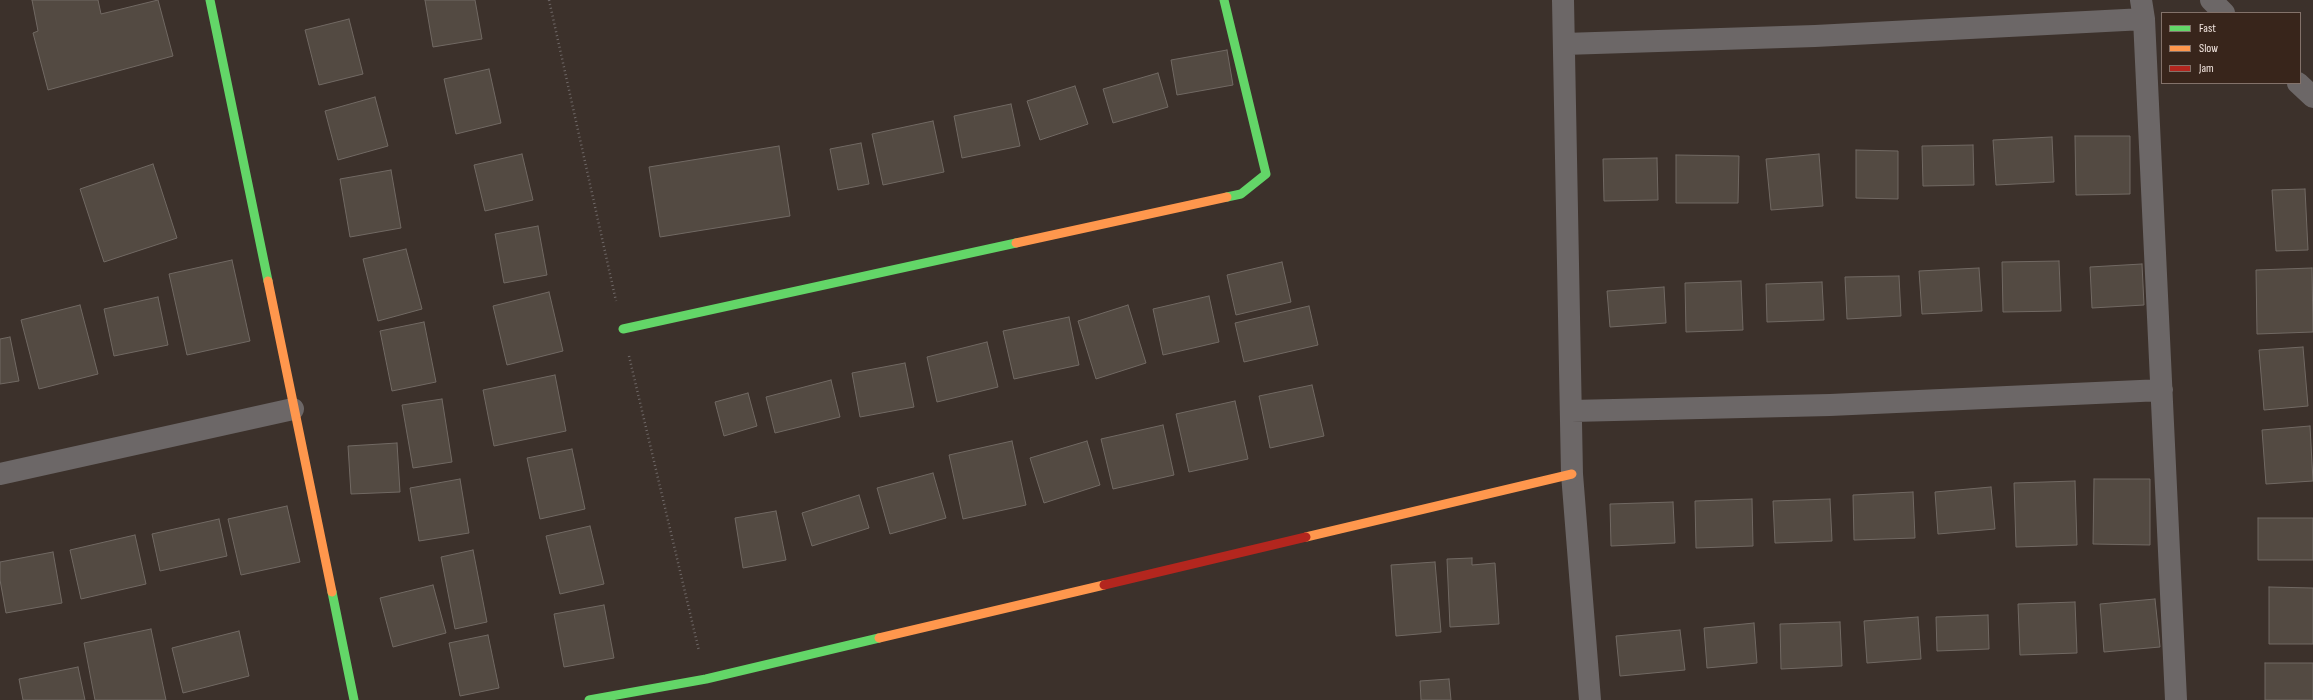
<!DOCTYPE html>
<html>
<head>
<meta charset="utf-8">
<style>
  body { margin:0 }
  #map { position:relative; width:2313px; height:700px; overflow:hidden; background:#3c312b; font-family:"Sofia Sans Condensed",sans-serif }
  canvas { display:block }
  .legend { position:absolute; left:2161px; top:12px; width:140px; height:72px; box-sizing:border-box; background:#38251b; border:1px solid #83726a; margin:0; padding:5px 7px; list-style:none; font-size:12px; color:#f3e6e0 }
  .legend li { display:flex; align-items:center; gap:8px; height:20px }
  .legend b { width:20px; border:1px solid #83726a }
</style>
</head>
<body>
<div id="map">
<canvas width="2313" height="700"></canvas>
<ul class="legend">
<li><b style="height:5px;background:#63d668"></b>Fast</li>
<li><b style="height:5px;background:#ff974d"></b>Slow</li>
<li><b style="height:5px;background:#b3261e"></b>Jam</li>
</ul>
</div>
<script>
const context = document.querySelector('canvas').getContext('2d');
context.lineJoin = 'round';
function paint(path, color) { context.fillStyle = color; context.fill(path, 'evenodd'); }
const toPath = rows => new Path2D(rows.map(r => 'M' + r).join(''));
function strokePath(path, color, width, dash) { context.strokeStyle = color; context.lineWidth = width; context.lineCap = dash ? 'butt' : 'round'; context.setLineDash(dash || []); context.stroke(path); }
const building = toPath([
  [32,0,98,0,101,14,158,0,173,56,48,90,33,33,38,31,32,0],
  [425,0,475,0,482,39,433,47,425,0],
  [349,19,363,74,319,85,305,30,349,19],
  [1227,50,1233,85,1177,95,1171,60,1227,50],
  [489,69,501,123,456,134,444,79,489,69],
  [1158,73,1168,107,1113,123,1103,89,1158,73],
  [1075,86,1088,124,1040,140,1027,101,1075,86],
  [375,97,388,146,338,160,325,111,375,97],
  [1011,104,1020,146,962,158,954,116,1011,104],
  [933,121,944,172,883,185,872,134,933,121],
  [2075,136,2130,136,2130,194,2076,195,2075,136],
  [2052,137,2054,182,1996,185,1993,140,2052,137],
  [861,143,869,184,838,190,830,149,861,143],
  [1973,145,1974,185,1923,186,1922,146,1973,145],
  [779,146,790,216,660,237,649,167,779,146],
  [1856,150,1898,151,1898,199,1856,198,1856,150],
  [522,154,533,200,485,211,474,165,522,154],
  [1819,154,1823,206,1771,210,1766,159,1819,154],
  [1676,155,1739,156,1738,203,1676,203,1676,155],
  [1657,158,1658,200,1604,201,1603,159,1657,158],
  [153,164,177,238,104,262,80,189,153,164],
  [391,170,401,228,350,237,340,179,391,170],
  [2305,189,2308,250,2276,251,2272,190,2305,189],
  [538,226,547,275,504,283,495,234,538,226],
  [406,249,422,309,378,321,363,259,406,249],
  [232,260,250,341,187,355,169,274,232,260],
  [2059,261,2061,311,2003,312,2002,262,2059,261],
  [1282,262,1291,302,1236,315,1227,275,1282,262],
  [2142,264,2144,305,2092,308,2090,267,2142,264],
  [1979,268,1982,311,1922,314,1919,271,1979,268],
  [2312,268,2313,332,2257,334,2256,270,2312,268],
  [1899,276,1901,316,1847,319,1845,277,1899,276],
  [1741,281,1743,330,1686,332,1685,283,1741,281],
  [1822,282,1824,320,1767,322,1766,284,1822,282],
  [1664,287,1666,323,1610,327,1607,291,1664,287],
  [549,292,563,351,507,365,493,306,549,292],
  [1209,296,1219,342,1163,355,1153,309,1209,296],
  [158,297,168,345,114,356,104,309,158,297],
  [80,305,98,374,39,389,21,320,80,305],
  [1128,305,1146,363,1096,379,1078,321,1128,305],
  [1309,306,1318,345,1244,362,1235,323,1309,306],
  [1069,317,1079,365,1014,379,1003,331,1069,317],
  [424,322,436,382,392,391,380,331,424,322],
  [10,337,19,381,0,384,0,339,10,337],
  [987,342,998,387,937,402,927,357,987,342],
  [2303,347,2308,406,2264,410,2259,350,2303,347],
  [905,363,914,407,860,417,852,373,905,363],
  [555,375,566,431,494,446,483,390,555,375],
  [831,380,840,417,775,433,766,397,831,380],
  [1312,385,1324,436,1270,448,1259,396,1312,385],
  [748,393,757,426,724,436,715,402,748,393],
  [442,399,452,462,413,468,402,405,442,399],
  [1235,401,1248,459,1189,472,1176,414,1235,401],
  [1163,425,1174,475,1113,489,1101,439,1163,425],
  [2310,426,2313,481,2266,484,2262,430,2310,426],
  [1012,441,1026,505,963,519,949,455,1012,441],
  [1087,441,1100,485,1044,503,1030,458,1087,441],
  [397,443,400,492,351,494,348,446,397,443],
  [572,449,585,509,540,519,527,458,572,449],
  [933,473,946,518,890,534,877,488,933,473],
  [460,479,469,533,419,541,410,488,460,479],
  [2094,479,2150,479,2150,545,2093,544,2094,479],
  [2075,481,2077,545,2016,547,2014,483,2075,481],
  [1991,487,1995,529,1938,534,1935,492,1991,487],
  [1913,492,1915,538,1854,540,1853,495,1913,492],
  [859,495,869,528,812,546,802,513,859,495],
  [1752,499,1753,546,1696,548,1695,501,1752,499],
  [1830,499,1832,541,1775,543,1773,501,1830,499],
  [1673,502,1675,543,1611,546,1610,504,1673,502],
  [287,506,300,562,241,575,228,519,287,506],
  [776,511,786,560,743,568,735,518,776,511],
  [2258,518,2313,518,2313,560,2258,560,2258,518],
  [219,519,227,556,160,571,152,534,219,519],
  [590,526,604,584,560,594,546,536,590,526],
  [135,535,146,584,81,599,70,550,135,535],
  [473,550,487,622,455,629,441,557,473,550],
  [53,552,62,603,6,613,0,580,0,562,53,552],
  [1472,558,1472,565,1495,563,1499,624,1450,627,1447,559,1472,558],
  [1435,562,1441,632,1396,636,1391,565,1435,562],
  [433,585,446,633,393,647,380,598,433,585],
  [2269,587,2313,588,2313,644,2269,644,2269,587],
  [2155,599,2160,647,2104,652,2100,604,2155,599],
  [2075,602,2077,653,2020,655,2018,604,2075,602],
  [604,605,614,658,564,667,554,614,604,605],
  [1988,615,1989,649,1937,651,1936,617,1988,615],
  [1918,617,1921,659,1867,663,1864,621,1918,617],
  [1840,622,1842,666,1781,669,1780,624,1840,622],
  [1754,623,1757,663,1707,668,1704,628,1754,623],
  [151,629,166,700,95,700,84,643,151,629],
  [1680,630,1685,670,1620,676,1616,636,1680,630],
  [239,631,249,676,183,693,172,648,239,631],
  [488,635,499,688,460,696,449,643,488,635],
  [2265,663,2313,663,2313,700,2265,700,2265,663],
  [78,667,85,700,23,700,19,679,78,667],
  [1449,679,1451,700,1421,700,1420,681,1449,679]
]);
paint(building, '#534a42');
strokePath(building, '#716963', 1);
strokePath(toPath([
  [549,0,616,301],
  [629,356,699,651]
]), '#6e6766', 2.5, [1, 3]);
strokePath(toPath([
  [1563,0,1572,474,1590,700],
  [2141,0,2144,19,2176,700],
  [2211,0,2224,13],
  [1564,44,1815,36,2144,19],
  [2298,83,2313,97],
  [1571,411,1830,405,2162,390],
  [0,474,293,409]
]), '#6c6767', 22);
strokePath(toPath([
  [210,0,268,281],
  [1224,0,1266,174,1241,194,1227,197],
  [623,329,1016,243],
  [332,592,354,700],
  [589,700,706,679,879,638]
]), '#63d668', 9);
strokePath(toPath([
  [1016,243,1227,197],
  [268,281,332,592],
  [1306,537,1572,474],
  [879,638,1104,585]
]), '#ff974d', 9);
strokePath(toPath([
  [1104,585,1306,537]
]), '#b3261e', 9);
</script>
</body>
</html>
